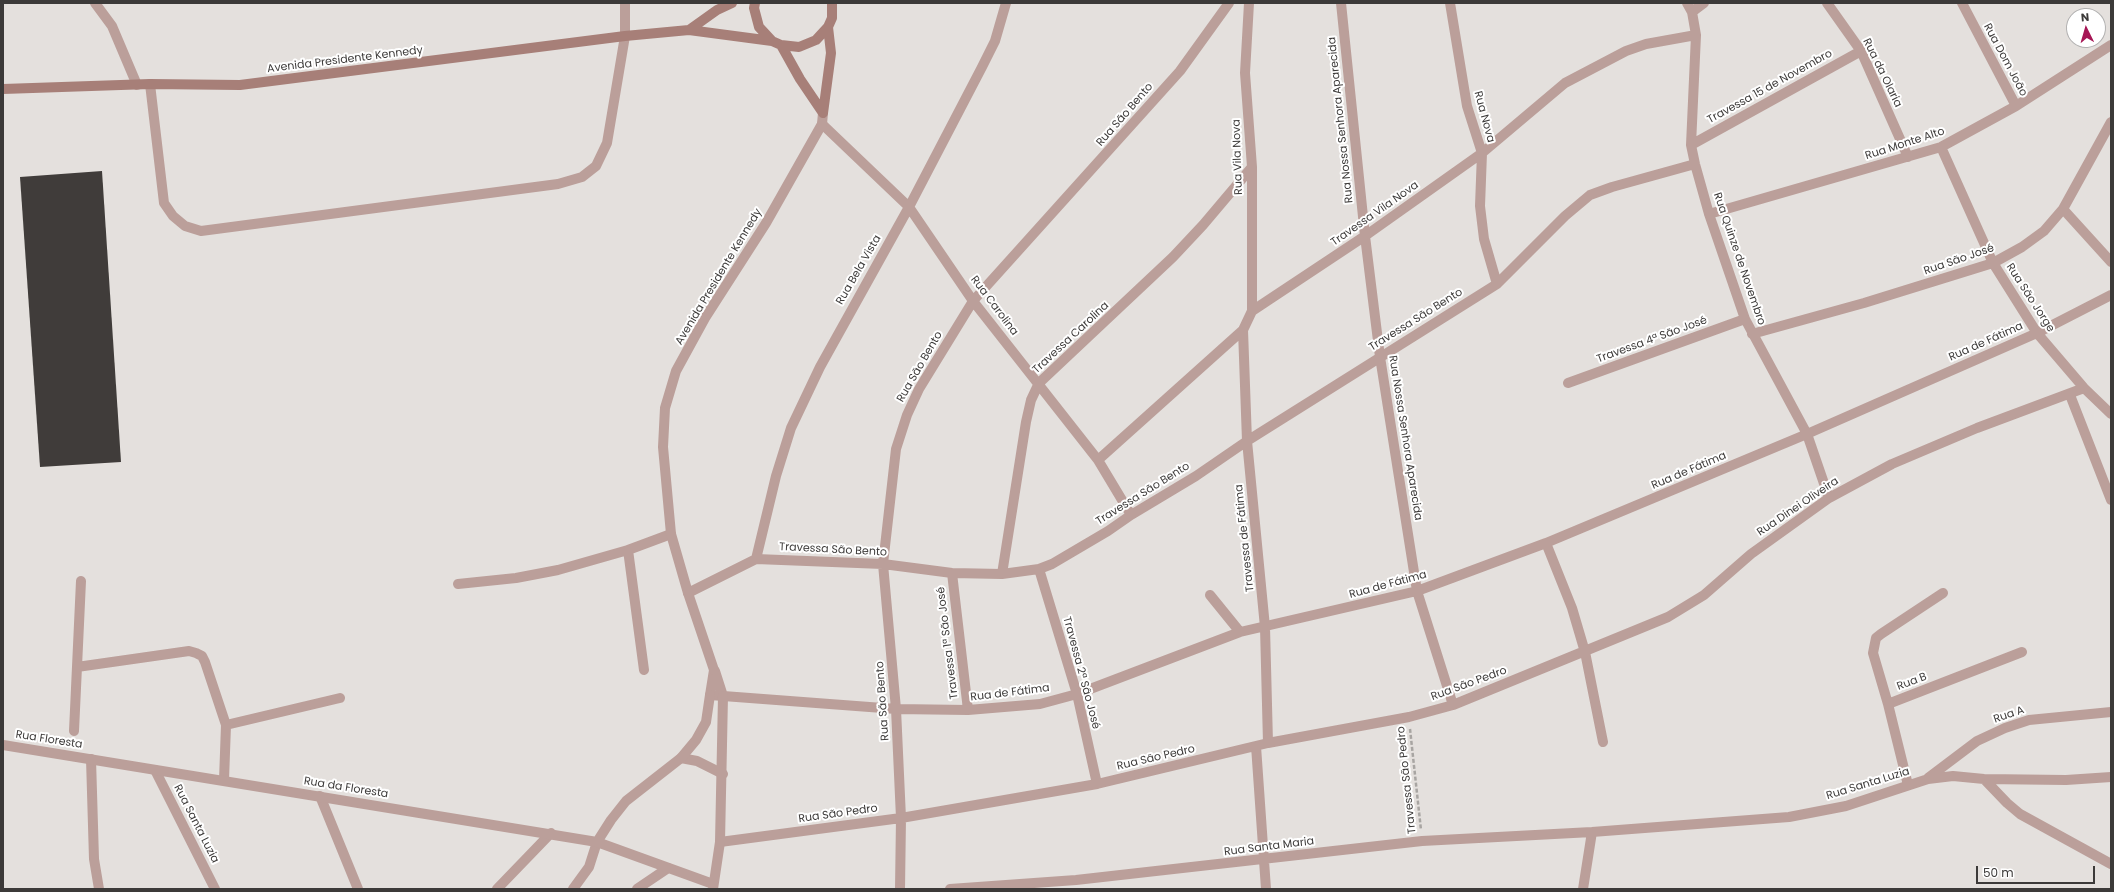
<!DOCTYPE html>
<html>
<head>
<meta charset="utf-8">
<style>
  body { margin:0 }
  #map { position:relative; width:2114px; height:892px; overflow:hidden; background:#e4e0dd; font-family:Poppins,sans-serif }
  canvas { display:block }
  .frame { position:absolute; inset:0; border:4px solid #3c3a39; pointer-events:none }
  .north { position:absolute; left:2066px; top:8px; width:40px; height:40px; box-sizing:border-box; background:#fff; border:1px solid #b1b0b0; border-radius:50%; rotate:355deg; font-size:11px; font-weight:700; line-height:16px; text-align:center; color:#3c3a39 }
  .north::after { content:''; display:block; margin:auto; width:14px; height:18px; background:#a61655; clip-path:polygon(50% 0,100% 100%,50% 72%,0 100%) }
  .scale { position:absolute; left:1976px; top:866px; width:119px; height:18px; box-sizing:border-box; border:2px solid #3c3a39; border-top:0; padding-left:5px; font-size:12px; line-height:14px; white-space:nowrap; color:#3c3a39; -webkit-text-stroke:3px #fff; paint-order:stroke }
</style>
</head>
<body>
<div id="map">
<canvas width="2114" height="892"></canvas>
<div class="frame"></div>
<div class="north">N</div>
<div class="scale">50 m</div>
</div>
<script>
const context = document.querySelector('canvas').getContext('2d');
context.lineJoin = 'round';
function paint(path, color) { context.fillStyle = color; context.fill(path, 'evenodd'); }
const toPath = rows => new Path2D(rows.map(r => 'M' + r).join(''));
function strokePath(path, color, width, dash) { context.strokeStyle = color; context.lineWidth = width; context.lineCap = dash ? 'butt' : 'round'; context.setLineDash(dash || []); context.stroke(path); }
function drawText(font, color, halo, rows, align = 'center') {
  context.font = font + ' Poppins,sans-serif'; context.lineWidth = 4; context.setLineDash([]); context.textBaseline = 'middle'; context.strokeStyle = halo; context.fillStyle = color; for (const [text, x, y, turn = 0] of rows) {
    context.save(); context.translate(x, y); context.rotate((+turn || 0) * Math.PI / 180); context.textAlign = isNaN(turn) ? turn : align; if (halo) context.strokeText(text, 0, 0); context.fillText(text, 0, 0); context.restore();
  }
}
paint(toPath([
  [102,171,121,462,40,467,20,177]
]), '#403c3a');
strokePath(toPath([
  [1410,729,1421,830]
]), '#a8a5a2', 2.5, [4, 2]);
strokePath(toPath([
  [95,3,112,26,137,85],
  [1249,3,1245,73,1252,167,1252,311],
  [1341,3,1365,236,1380,357,1417,591,1453,705],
  [1450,3,1467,106,1482,153,1480,206,1484,239,1497,284],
  [1687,3,1692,12,1696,35,1691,145,1695,164,1709,214,1745,319,1807,434,1829,498],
  [1827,3,1861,51,1908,157],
  [1962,3,2016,106],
  [1692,12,1704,3],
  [150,84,164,203,173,216,185,226,201,231,558,184,582,177,596,166,607,143,625,36,625,3],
  [822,124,909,207,973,301,1098,460,1131,515],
  [1691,145,1861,51],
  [1941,147,1993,263,2037,333,2084,388,2111,414],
  [2063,209,2111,262],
  [1709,214,1941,147,2016,106,2111,45],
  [1243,330,1247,441,1265,627,1268,743],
  [1752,334,1864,303,1993,263,2022,247,2044,231,2063,209,2111,122],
  [1568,383,1745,319],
  [2070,395,2111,500],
  [1098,460,1243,330,1252,311,1365,236,1482,153,1565,83,1626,51,1646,44,1696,35],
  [1546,543,1572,608,1585,652,1603,742],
  [756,559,883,564,952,573,1002,574,1039,569,1052,564,1108,531,1131,515,1196,476,1247,441,1497,284,1565,216,1590,195,1612,187,1695,164],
  [756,559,776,476,791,428,820,367,909,207,982,67,995,41,1006,3],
  [1039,569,1077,694,1097,784],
  [952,573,968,710],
  [1002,574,1026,422,1031,400,1039,383,1173,257,1203,225,1252,167],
  [458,584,516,578,558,570,628,550],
  [688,593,756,559],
  [1210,595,1240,632],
  [77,667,189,651,196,653,202,656,205,662,226,725,224,780],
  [644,670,628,550,671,534],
  [714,670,710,695,896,709,968,710,1040,704,1077,694,1240,632,1417,591,1546,543,1807,434,2037,333,2111,295],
  [715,671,723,696],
  [1888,704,1873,653,1876,638,1881,634,1943,593],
  [226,725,340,698],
  [74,731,81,581],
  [1256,746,1266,889],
  [681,758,697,761,723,774],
  [91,759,94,859,99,889],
  [155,770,215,889],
  [1928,778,1977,741,2005,728,2029,720,2111,712],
  [1984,779,2007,803,2020,814,2111,864],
  [1908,785,1888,704,2022,652],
  [320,796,358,889],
  [720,842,901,818,1097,784,1268,743,1409,717,1453,705,1668,617,1704,595,1751,554,1829,498,1892,464,1977,428,2084,388],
  [497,889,551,833],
  [573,889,589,867,597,842],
  [637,889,668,868],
  [900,889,901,818,896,709,883,564,896,449,907,415,919,389,973,301,1180,71,1229,3],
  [950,889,1076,880,1422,841,1592,832,1789,817,1846,806,1928,779,1953,776,1984,779,2066,780,2111,777],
  [1583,889,1592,832]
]), '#bb9f9a', 10);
strokePath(toPath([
  [714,670,688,593,671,534,663,447,665,408,676,371,705,318,766,223,822,124,823,113],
  [3,745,597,842,713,884],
  [597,842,611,820,626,801,681,758,696,740,706,722,710,695],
  [713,889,720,842,723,696]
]), '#bb9f9a', 10);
strokePath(toPath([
  [755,3,754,8,759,27,772,41,781,45,799,47,816,40,828,27,832,18,832,3],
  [689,30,717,10,732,3],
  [781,45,800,79,823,113],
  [3,89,150,84,240,85,625,36,689,30,772,41],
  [823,113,831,53,828,27]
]), '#a77f78', 10);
drawText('11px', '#3c3a39', '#fff', [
  ["Avenida Presidente Kennedy",345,60,-7],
  ["Rua Dom João",2005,60,62],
  ["Rua da Olaria",1882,73,64],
  ["Travessa 15 de Novembro",1770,87,-29],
  ["Rua São Bento",1125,115,-49],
  ["Rua Nova",1484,117,75],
  ["Rua Nossa Senhora Aparecida",1341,120,-96],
  ["Rua Monte Alto",1905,144,-18],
  ["Rua Vila Nova",1238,157,-92],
  ["Travessa Vila Nova",1375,214,-35],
  ["Rua Quinze de Novembro",1739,259,71],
  ["Rua São José",1959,260,-19],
  ["Rua Bela Vista",859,270,-60],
  ["Avenida Presidente Kennedy",719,277,-59],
  ["Rua São Jorge",2030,298,57],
  ["Rua Carolina",994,306,53],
  ["Travessa São Bento",1416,320,-32],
  ["Travessa Carolina",1071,338,-43],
  ["Travessa 4ª São José",1652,340,-20],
  ["Rua de Fátima",1986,342,-24],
  ["Rua São Bento",920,367,-60],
  ["Rua Nossa Senhora Aparecida",1405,438,81],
  ["Rua de Fátima",1689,471,-23],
  ["Travessa São Bento",1143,494,-32],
  ["Rua Dinei Oliveira",1798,507,-34],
  ["Travessa de Fátima",1245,538,-96],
  ["Travessa São Bento",833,550,3],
  ["Rua de Fátima",1388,585,-15],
  ["Travessa 1ª São José",948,643,-97],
  ["Travessa 2ª São José",1081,673,75],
  ["Rua B",1912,682,-21],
  ["Rua São Pedro",1469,684,-20],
  ["Rua de Fátima",1010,693,-7],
  ["Rua São Bento",883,701,-94],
  ["Rua A",2009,715,-19],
  ["Rua Floresta",49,740,9],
  ["Rua São Pedro",1156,758,-13],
  ["Travessa São Pedro",1407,780,-96],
  ["Rua Santa Luzia",1868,784,-17],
  ["Rua da Floresta",346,788,9],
  ["Rua São Pedro",838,814,-8],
  ["Rua Santa Luzia",196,824,63],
  ["Rua Santa Maria",1269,847,-7]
]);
</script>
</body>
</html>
